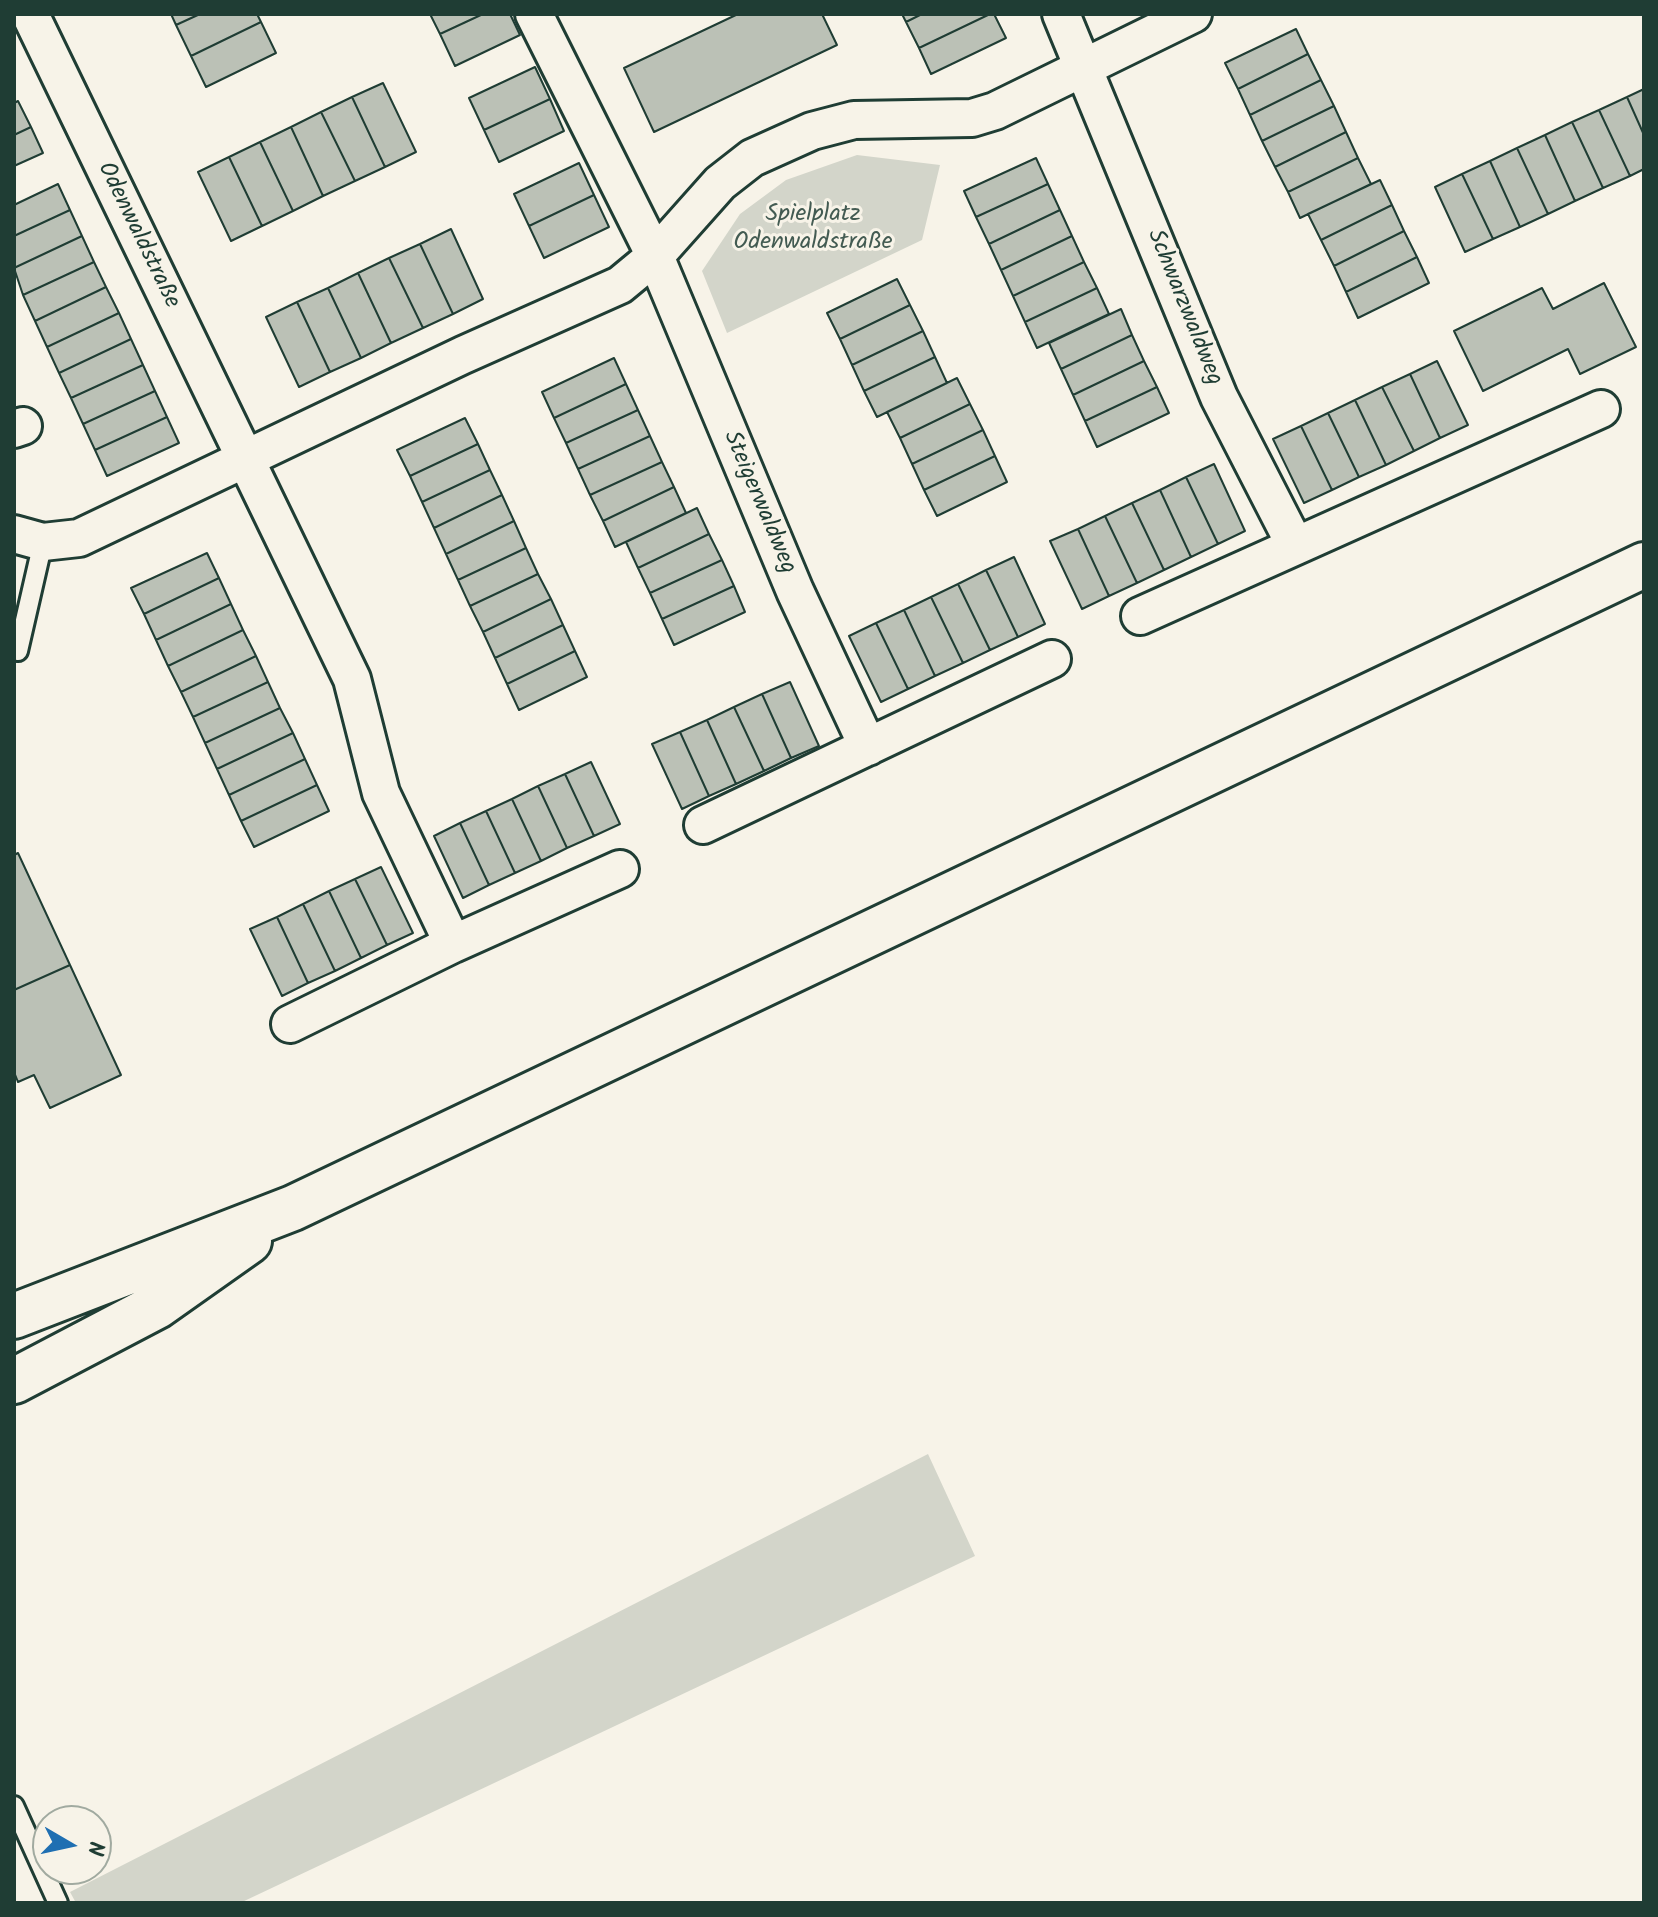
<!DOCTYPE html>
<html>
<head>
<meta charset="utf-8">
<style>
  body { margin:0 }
  #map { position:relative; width:1658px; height:1917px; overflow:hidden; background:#f7f3e8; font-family:Kalam,sans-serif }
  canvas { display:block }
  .frame { position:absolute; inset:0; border:16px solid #1f3d34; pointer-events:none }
  .north { position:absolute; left:32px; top:1805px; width:80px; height:80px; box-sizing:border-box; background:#f7f3e8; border:2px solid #a1aaa0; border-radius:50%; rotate:99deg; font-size:22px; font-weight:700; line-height:32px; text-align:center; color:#1f3d34 }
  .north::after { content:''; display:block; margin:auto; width:28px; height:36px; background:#1f6fb2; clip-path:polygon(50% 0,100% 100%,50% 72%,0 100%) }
</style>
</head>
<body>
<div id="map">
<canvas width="1658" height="1917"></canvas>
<div class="frame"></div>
<div class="north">N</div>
</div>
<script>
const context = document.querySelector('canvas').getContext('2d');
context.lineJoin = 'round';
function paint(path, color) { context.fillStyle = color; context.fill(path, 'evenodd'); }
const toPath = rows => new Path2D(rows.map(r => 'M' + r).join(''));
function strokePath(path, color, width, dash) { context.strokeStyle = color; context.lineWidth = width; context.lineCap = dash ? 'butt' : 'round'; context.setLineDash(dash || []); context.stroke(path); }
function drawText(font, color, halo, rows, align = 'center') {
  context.font = font + ' Kalam,sans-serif'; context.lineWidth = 6; context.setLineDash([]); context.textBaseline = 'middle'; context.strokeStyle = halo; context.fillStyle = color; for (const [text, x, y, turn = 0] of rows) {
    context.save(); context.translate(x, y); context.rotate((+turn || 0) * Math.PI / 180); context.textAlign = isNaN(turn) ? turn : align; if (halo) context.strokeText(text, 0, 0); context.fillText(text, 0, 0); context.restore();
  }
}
paint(toPath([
  [857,155,940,165,922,240,727,333,702,271,740,214,786,180],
  [928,1454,975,1556,240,1903,76,1903,70,1892]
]), '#d3d5ca');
const building = toPath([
  [171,14,200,14,176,25,171,14],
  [200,14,257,14,261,22,191,56,176,25,200,14],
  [430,14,483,14,440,34,430,14],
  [483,14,510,14,520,35,455,66,440,34,483,14],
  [738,14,822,14,837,45,654,132,624,68,738,14],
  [902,14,922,14,906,22,902,14],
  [922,14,990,14,919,48,906,22,922,14],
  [990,14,994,14,1006,38,931,74,919,48,990,14],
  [261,22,276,53,206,87,191,56,261,22],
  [1296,29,1308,54,1238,89,1225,63,1296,29],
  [1308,54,1321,80,1250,115,1238,89,1308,54],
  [535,67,550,99,484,130,469,98,535,67],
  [1321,80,1334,106,1262,141,1250,115,1321,80],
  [383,83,416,152,385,167,352,97,383,83],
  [1644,89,1644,135,1627,97,1644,89],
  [352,97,385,167,355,181,321,112,352,97],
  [1627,97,1644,135,1644,169,1630,176,1599,110,1627,97],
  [550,99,564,131,499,162,484,130,550,99],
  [18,101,31,127,14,135,14,103,18,101],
  [1334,106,1346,132,1275,167,1262,141,1334,106],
  [1599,110,1630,176,1603,188,1572,122,1599,110],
  [321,112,355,181,323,196,291,127,321,112],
  [1572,122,1603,188,1575,201,1545,135,1572,122],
  [31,127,43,153,14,166,14,135,31,127],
  [291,127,323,196,293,211,260,142,291,127],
  [1346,132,1358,158,1288,192,1275,167,1346,132],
  [1545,135,1575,201,1548,214,1517,148,1545,135],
  [260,142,293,211,262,226,229,157,260,142],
  [1517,148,1548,214,1520,227,1490,161,1517,148],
  [229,157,262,226,231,241,198,172,229,157],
  [1036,158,1048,184,976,217,964,191,1036,158],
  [1358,158,1371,184,1300,218,1288,192,1358,158],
  [1490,161,1520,227,1493,239,1462,174,1490,161],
  [579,163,594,195,529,226,514,194,579,163],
  [1462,174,1493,239,1465,252,1435,187,1462,174],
  [1380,180,1392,205,1321,240,1308,214,1380,180],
  [58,184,70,210,14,236,14,205,58,184],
  [1048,184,1060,210,989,244,976,217,1048,184],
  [594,195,609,227,544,258,529,226,594,195],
  [1392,205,1404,231,1334,266,1321,240,1392,205],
  [70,210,82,236,14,268,14,236,70,210],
  [1060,210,1072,236,1001,270,989,244,1060,210],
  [451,229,483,299,453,314,420,244,451,229],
  [1404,231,1417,257,1346,292,1334,266,1404,231],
  [82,236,94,262,23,295,14,268,82,236],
  [1072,236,1084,262,1013,296,1001,270,1072,236],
  [420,244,453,314,423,328,389,258,420,244],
  [1417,257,1429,283,1358,318,1346,292,1417,257],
  [389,258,423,328,391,343,358,273,389,258],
  [94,262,106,287,35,321,23,295,94,262],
  [1084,262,1097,288,1025,322,1013,296,1084,262],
  [358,273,391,343,361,358,328,288,358,273],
  [897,279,910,305,840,339,827,313,897,279],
  [1604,283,1636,347,1580,374,1568,349,1483,391,1454,331,1542,288,1553,309,1604,283],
  [106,287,119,313,47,347,35,321,106,287],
  [328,288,361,358,330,372,297,302,328,288],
  [1097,288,1109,314,1037,348,1025,322,1097,288],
  [297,302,330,372,299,387,266,317,297,302],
  [910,305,923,331,852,365,840,339,910,305],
  [1121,309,1132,335,1061,369,1049,343,1121,309],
  [119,313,131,339,59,373,47,347,119,313],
  [923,331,935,357,864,391,852,365,923,331],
  [1132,335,1144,361,1073,395,1061,369,1132,335],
  [131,339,143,365,71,398,59,373,131,339],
  [935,357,947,383,877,417,864,391,935,357],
  [614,358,626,384,554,418,542,392,614,358],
  [1144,361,1157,387,1085,421,1073,395,1144,361],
  [1437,361,1468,425,1440,438,1410,374,1437,361],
  [143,365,155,391,83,424,71,398,143,365],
  [1410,374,1440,438,1414,451,1382,387,1410,374],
  [957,378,970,404,900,438,887,412,957,378],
  [626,384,638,410,566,443,554,418,626,384],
  [1157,387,1169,413,1097,447,1085,421,1157,387],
  [1382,387,1414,451,1386,465,1355,400,1382,387],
  [155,391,167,417,95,450,83,424,155,391],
  [1355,400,1386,465,1359,477,1328,413,1355,400],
  [970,404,983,430,912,464,900,438,970,404],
  [638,410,650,436,578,469,566,443,638,410],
  [1328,413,1359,477,1332,490,1301,426,1328,413],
  [167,417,179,443,107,476,95,450,167,417],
  [465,418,478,444,410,476,397,450,465,418],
  [1301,426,1332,490,1304,503,1273,439,1301,426],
  [983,430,995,456,924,490,912,464,983,430],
  [650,436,662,462,590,495,578,469,650,436],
  [478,444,490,470,422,502,410,476,478,444],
  [995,456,1007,482,937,516,924,490,995,456],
  [662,462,674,487,603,521,590,495,662,462],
  [1214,464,1245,531,1218,544,1186,477,1214,464],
  [490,470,502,495,434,528,422,502,490,470],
  [1186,477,1218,544,1191,557,1160,490,1186,477],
  [674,487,686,513,615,547,603,521,674,487],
  [1160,490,1191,557,1164,570,1132,503,1160,490],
  [502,495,514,521,446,554,434,528,502,495],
  [1132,503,1164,570,1137,583,1105,516,1132,503],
  [697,508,709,534,638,568,626,542,697,508],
  [1105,516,1137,583,1109,596,1078,529,1105,516],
  [514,521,526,548,458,580,446,554,514,521],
  [1078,529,1109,596,1082,609,1050,541,1078,529],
  [709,534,722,560,650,593,638,568,709,534],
  [526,548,538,574,470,606,458,580,526,548],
  [207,553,219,578,144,614,131,588,207,553],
  [1014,557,1045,624,1018,637,986,570,1014,557],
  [722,560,734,586,662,619,650,593,722,560],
  [986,570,1018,637,990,650,958,584,986,570],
  [538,574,551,599,483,632,470,606,538,574],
  [219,578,231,604,156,640,144,614,219,578],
  [958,584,990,650,963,663,931,597,958,584],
  [734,586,745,612,674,645,662,619,734,586],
  [931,597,963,663,935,676,904,610,931,597],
  [551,599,563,625,495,658,483,632,551,599],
  [231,604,243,630,168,666,156,640,231,604],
  [904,610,935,676,908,689,876,623,904,610],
  [876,623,908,689,881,702,849,636,876,623],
  [563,625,575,651,507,684,495,658,563,625],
  [243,630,256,656,181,692,168,666,243,630],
  [575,651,587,677,519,710,507,684,575,651],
  [256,656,268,682,193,717,181,692,256,656],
  [268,682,280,708,205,743,193,717,268,682],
  [790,682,819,746,791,758,762,694,790,682],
  [762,694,791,758,764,771,734,707,762,694],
  [734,707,764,771,736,784,707,720,734,707],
  [280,708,293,733,217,769,205,743,280,708],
  [707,720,736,784,709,796,680,732,707,720],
  [680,732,709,796,682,809,652,744,680,732],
  [293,733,305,759,229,795,217,769,293,733],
  [305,759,317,785,241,821,229,795,305,759],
  [591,762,620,824,594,836,565,774,591,762],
  [565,774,594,836,567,848,538,786,565,774],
  [317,785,329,811,254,847,241,821,317,785],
  [538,786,567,848,541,861,512,799,538,786],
  [512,799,541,861,515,873,486,811,512,799],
  [486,811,515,873,489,885,460,823,486,811],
  [460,823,489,885,463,898,434,836,460,823],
  [18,853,70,965,14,990,14,855,18,853],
  [381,867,413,933,387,945,355,879,381,867],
  [355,879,387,945,361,958,329,891,355,879],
  [329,891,361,958,335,971,303,904,329,891],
  [303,904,335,971,308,983,277,917,303,904],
  [277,917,308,983,282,996,250,929,277,917],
  [70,965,121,1075,50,1108,34,1075,18,1082,14,1072,14,990,70,965]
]);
paint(building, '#bbc1b6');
strokePath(building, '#1f3d34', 2);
const lane = toPath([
  [18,651,43,542],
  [14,1806,58,1903]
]);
const street = toPath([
  [30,14,352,679,381,793,453,944],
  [534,14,655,256,795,591,868,747],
  [1061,14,1219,397,1295,545],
  [14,429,23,426],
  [14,534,43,542,79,538,463,355,620,285,655,256,720,183,752,158,812,131,854,120,972,118,995,111,1193,14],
  [1140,616,1601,409],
  [703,825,1052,659],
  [290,1024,453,944,620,869]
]);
const secondary = toPath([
  [14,1316,293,1208,1644,565],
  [14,1381,157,1306,249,1241]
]);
strokePath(lane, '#1f3d34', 24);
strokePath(street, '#1f3d34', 42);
strokePath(secondary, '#1f3d34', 50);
strokePath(lane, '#f7f3e8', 18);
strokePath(street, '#f7f3e8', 36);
strokePath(secondary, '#f7f3e8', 44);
drawText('24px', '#435b52', '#f7f3e8', [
  ["Spielplatz",813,216],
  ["Odenwaldstraße",813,244]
]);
drawText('24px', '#1f3d34', '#f7f3e8', [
  ["Odenwaldstraße",137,236,64],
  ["Schwarzwaldweg",1183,308,68],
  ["Steigerwaldweg",758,503,67]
]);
</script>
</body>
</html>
